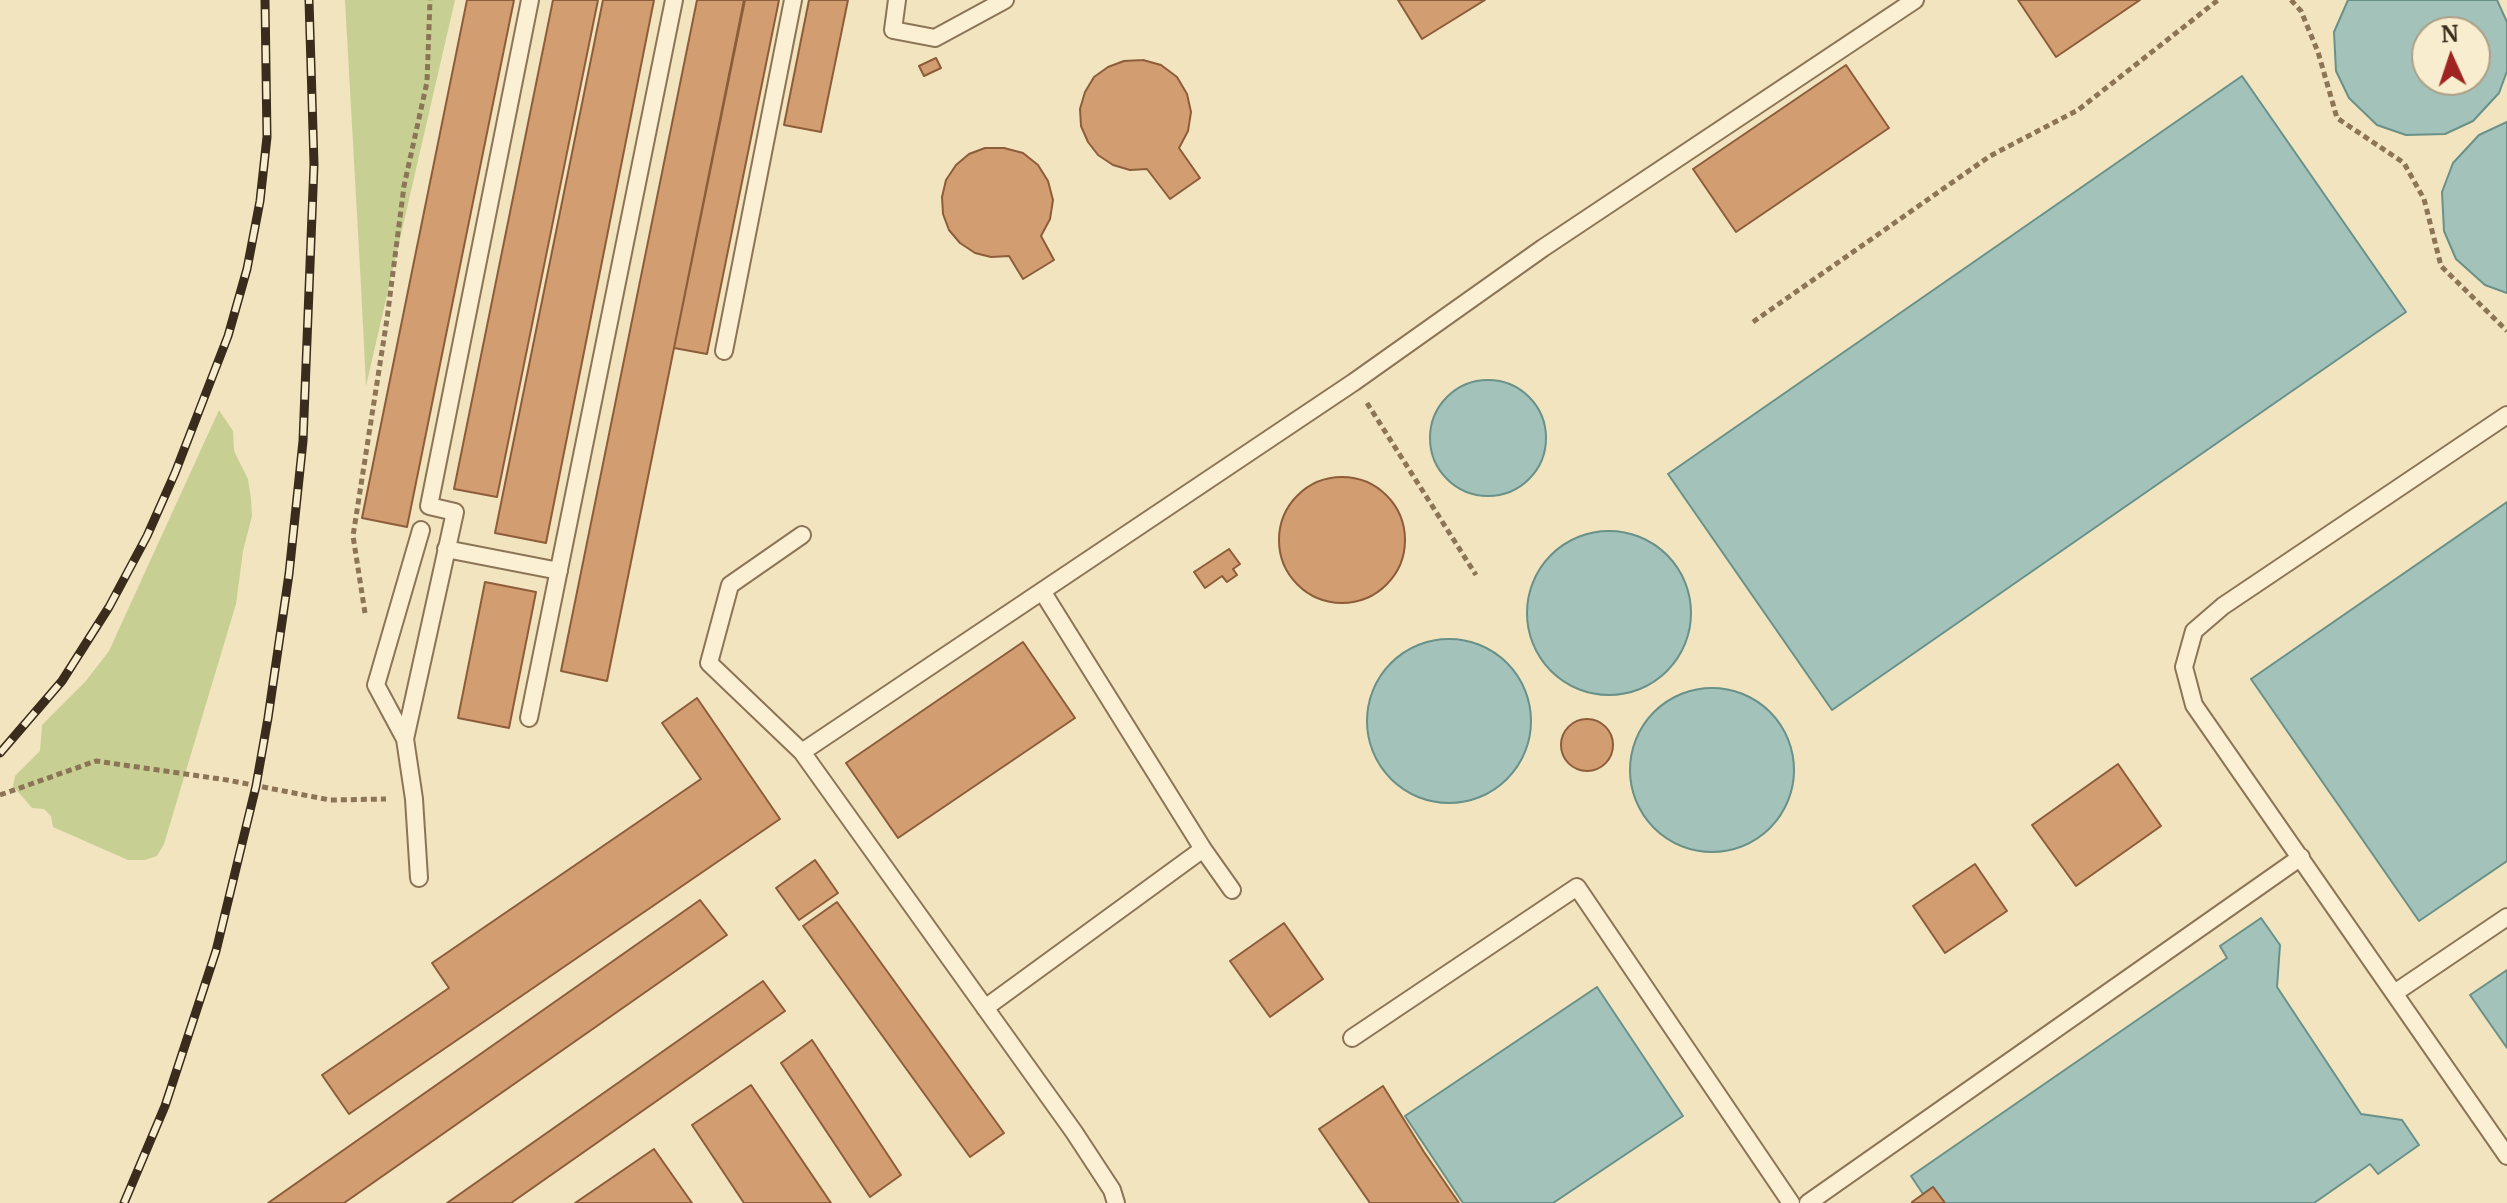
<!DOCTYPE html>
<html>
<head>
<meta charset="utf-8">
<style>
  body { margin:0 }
  #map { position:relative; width:2507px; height:1203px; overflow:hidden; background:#f1e4bf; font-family:Merriweather,serif }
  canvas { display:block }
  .north { position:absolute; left:2411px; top:16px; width:80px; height:80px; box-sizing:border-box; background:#f8edcf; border:2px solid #ac9f87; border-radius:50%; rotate:357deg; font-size:22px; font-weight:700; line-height:32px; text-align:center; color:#3a2b1c }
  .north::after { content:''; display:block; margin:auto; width:28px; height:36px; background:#9f2421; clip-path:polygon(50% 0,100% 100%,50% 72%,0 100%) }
</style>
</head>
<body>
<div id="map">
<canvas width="2507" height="1203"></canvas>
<div class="north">N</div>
</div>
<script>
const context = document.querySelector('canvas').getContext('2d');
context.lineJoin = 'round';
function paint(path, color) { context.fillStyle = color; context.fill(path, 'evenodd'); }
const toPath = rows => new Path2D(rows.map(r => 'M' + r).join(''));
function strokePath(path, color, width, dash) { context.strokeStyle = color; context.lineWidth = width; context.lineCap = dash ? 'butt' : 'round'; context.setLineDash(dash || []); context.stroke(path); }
paint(toPath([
  [345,0,455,0,366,386,361,286],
  [219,410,233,431,234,451,248,479,251,499,252,516,243,551,236,604,164,844,157,856,145,860,128,860,53,827,51,816,44,809,32,808,13,786,15,776,40,751,42,725,85,682,109,651]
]), '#c7d092');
const water = toPath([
  [2348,0,2497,0,2507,22,2507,71,2499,93,2473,121,2445,134,2406,135,2377,125,2349,98,2336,71,2334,32,2348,0],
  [2427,32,2475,32,2475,80,2427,80,2427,32],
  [2242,76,2406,312,1832,710,1668,474,2242,76],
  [2507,122,2507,293,2485,285,2456,259,2444,231,2442,192,2453,163,2479,135,2507,122],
  '1430 438a58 58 0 1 1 116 0a58 58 0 1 1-116 0Z',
  [2507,502,2507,861,2419,921,2251,679,2507,502],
  '1527 613a82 82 0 1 1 164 0a82 82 0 1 1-164 0Z',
  '1367 721a82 82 0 1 1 164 0a82 82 0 1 1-164 0Z',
  '1630 770a82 82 0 1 1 164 0a82 82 0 1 1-164 0Z',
  [2261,918,2280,945,2277,987,2361,1114,2402,1120,2419,1145,2378,1174,2370,1164,2314,1203,1945,1203,1933,1187,1923,1194,1911,1176,2227,958,2220,946,2261,918],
  [2507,970,2507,1048,2470,995,2507,970],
  [1597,987,1683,1116,1553,1203,1463,1203,1405,1116,1597,987]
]);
paint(water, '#a3c3ba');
strokePath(water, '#699189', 2);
const building = toPath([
  [467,0,514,0,407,527,362,518,467,0],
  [553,0,598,0,497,497,454,489,553,0],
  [603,0,654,0,546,543,495,533,603,0],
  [697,0,744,0,607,681,561,671,697,0],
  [745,0,779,0,707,354,674,348,745,0],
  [809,0,848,0,821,132,784,125,809,0],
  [1398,0,1485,0,1422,39,1398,0],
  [2018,0,2140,0,2056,57,2018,0],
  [936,58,941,68,924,76,919,66,936,58],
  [1143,60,1161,65,1177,77,1187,94,1191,112,1188,131,1179,148,1200,178,1170,199,1147,169,1130,170,1113,165,1098,155,1088,142,1081,126,1080,109,1085,92,1094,77,1108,67,1124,61,1143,60],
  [1846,65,1889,128,1736,232,1693,169,1846,65],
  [985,148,1004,148,1023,153,1038,165,1048,181,1053,200,1050,219,1041,236,1054,260,1023,279,1009,256,991,257,975,253,960,243,949,230,943,214,942,197,946,180,956,165,969,154,985,148],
  '1279 540a63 63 0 1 1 126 0a63 63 0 1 1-126 0Z',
  [1229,549,1240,564,1233,569,1237,575,1227,582,1222,576,1205,588,1194,572,1229,549],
  [485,582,536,592,509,728,458,718,485,582],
  [1023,642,1075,718,898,838,846,763,1023,642],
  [697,698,780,819,349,1114,322,1075,449,988,432,963,701,779,662,723,697,698],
  '1561 745a26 26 0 1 1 52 0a26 26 0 1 1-52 0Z',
  [2118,764,2161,826,2076,886,2032,825,2118,764],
  [815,860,838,893,799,920,776,888,815,860],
  [1975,864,2007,911,1945,953,1913,906,1975,864],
  [700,900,727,935,344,1203,268,1203,700,900],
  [837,902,1004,1133,970,1157,803,926,837,902],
  [1284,923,1323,979,1270,1017,1230,961,1284,923],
  [763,981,785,1011,511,1203,447,1203,763,981],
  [812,1040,901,1175,870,1197,781,1063,812,1040],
  [751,1085,831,1203,744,1203,692,1125,751,1085],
  [1383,1086,1424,1152,1459,1203,1370,1203,1319,1129,1383,1086],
  [654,1149,692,1203,575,1203,654,1149],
  [1933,1187,1945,1203,1912,1203,1912,1202,1933,1187]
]);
paint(building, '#d39d72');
strokePath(building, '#8d5d3a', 2);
const service = toPath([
  [897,0,893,30,935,38,1005,0],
  [724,351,793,0],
  [2507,415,2223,606,2194,631,2184,667,2194,705,2507,1156],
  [446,549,559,571],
  [529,718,674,0],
  [405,739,455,512,429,506,530,0],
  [802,752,709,663,730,585,802,535],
  [1203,849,1232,890],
  [419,878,414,799,405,739,376,685,421,530],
  [2396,992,2507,917],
  [985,1008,1203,849,1042,591],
  [1352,1038,1577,887,1791,1203],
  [1116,1203,1112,1190,1074,1132,802,752,1354,382,1543,248,1915,0],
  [1808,1203,2301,857]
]);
strokePath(service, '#8c7456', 20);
strokePath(toPath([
  [2291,0,2301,11,2318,52,2337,118,2404,163,2424,199,2441,266,2507,331],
  [1753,322,1990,156,2078,110,2218,0],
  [1367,403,1476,575],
  [365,613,353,536,387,319,404,186,427,82,430,0],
  [0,795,96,761,227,780,330,800,386,799]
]), '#8c7456', 5, [6, 4]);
strokePath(service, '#fbf0d3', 16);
const rail = toPath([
  [0,753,62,681,109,607,147,536,175,473,228,336,247,269,260,201,267,137,265,0],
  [124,1203,165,1106,216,951,256,786,268,718,289,574,303,441,314,164,309,0]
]);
strokePath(rail, '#3a2b1c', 9);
strokePath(rail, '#f8edcf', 6, [18]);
</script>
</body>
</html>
